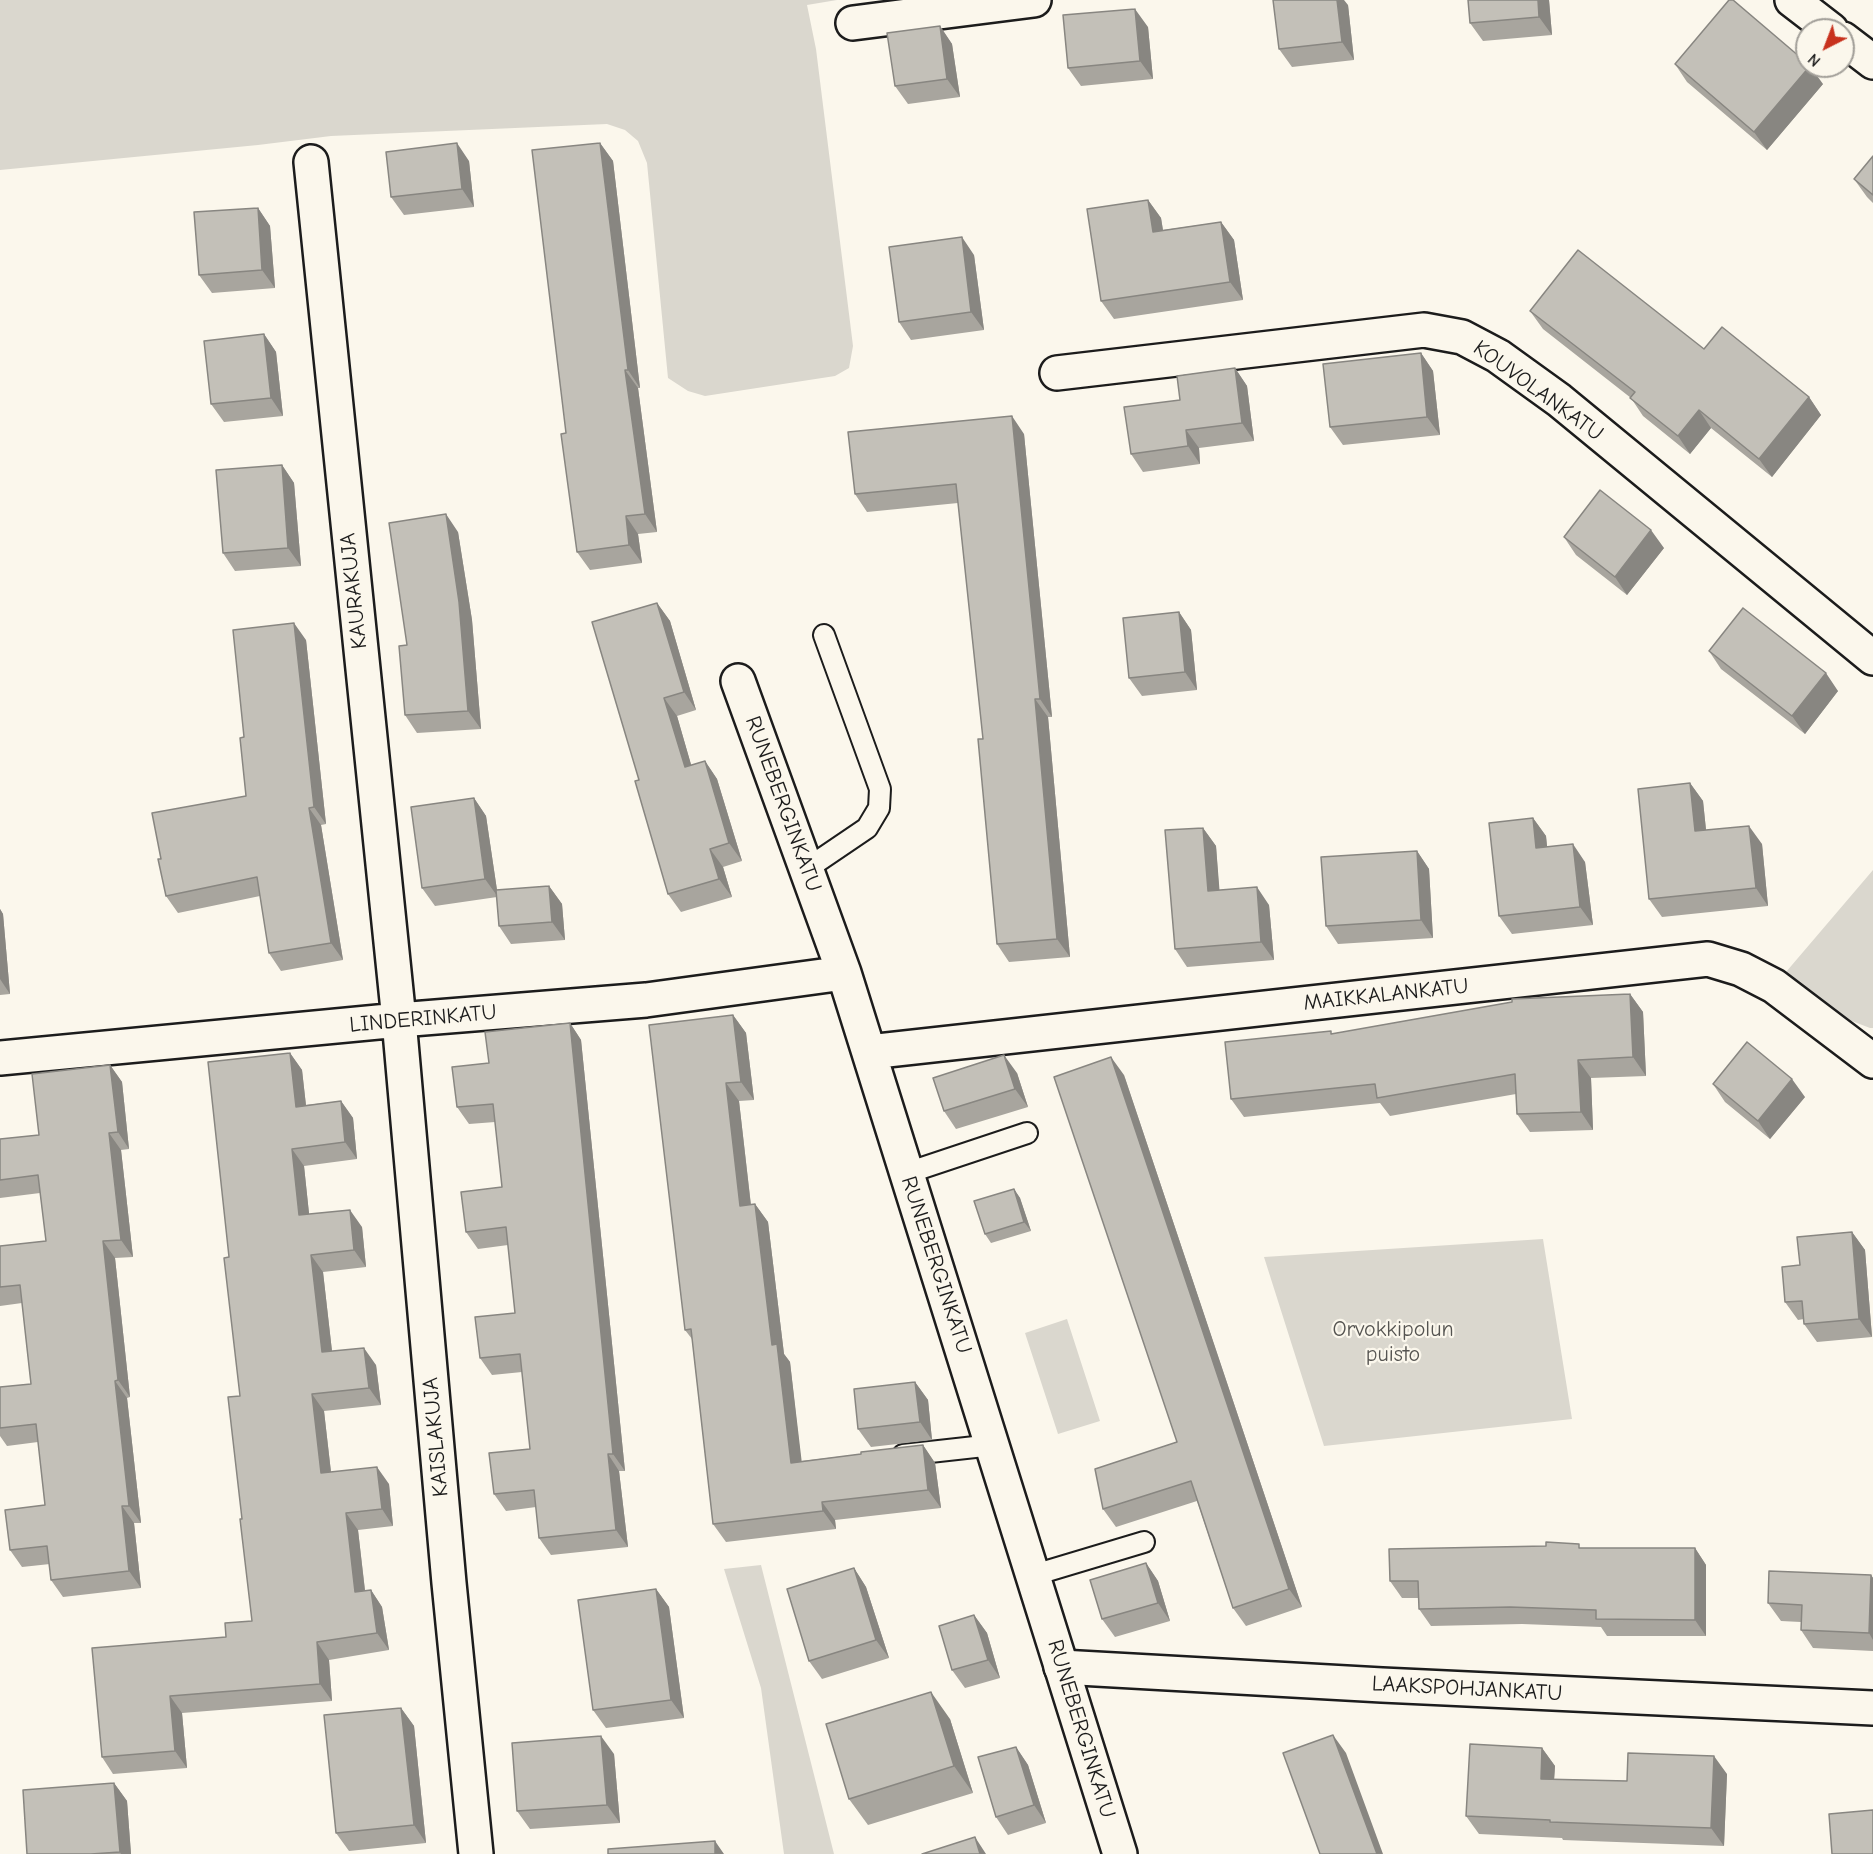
<!DOCTYPE html>
<html>
<head>
<meta charset="utf-8">
<style>
  body { margin:0 }
  #map { position:relative; width:1873px; height:1854px; overflow:hidden; background:#fbf7ec; font-family:"Comic Neue",sans-serif }
  canvas { display:block }
  .north { position:absolute; left:1795px; top:18px; width:60px; height:60px; box-sizing:border-box; background:#fbf7ec; border:2px solid #a29f99; border-radius:50%; rotate:222deg; font-size:16px; font-weight:700; line-height:24px; text-align:center; color:#1c1c1c }
  .north::after { content:''; display:block; margin:auto; width:21px; height:27px; background:#c8321e; clip-path:polygon(50% 0,100% 100%,50% 72%,0 100%) }
</style>
</head>
<body>
<div id="map">
<canvas width="1873" height="1854"></canvas>
<div class="north">N</div>
</div>
<script>
const context = document.querySelector('canvas').getContext('2d');
context.lineJoin = 'round';
function paint(path, color) { context.fillStyle = color; context.fill(path, 'evenodd'); }
const toPath = rows => new Path2D(rows.map(r => 'M' + r).join(''));
function strokePath(path, color, width, dash) { context.strokeStyle = color; context.lineWidth = width; context.lineCap = dash ? 'butt' : 'round'; context.setLineDash(dash || []); context.stroke(path); }
function drawText(font, color, halo, rows, align = 'center') {
  context.font = font + ' "Comic Neue",sans-serif'; context.lineWidth = 4.5; context.setLineDash([]); context.textBaseline = 'middle'; context.strokeStyle = halo; context.fillStyle = color; for (const [text, x, y, turn = 0] of rows) {
    context.save(); context.translate(x, y); context.rotate((+turn || 0) * Math.PI / 180); context.textAlign = isNaN(turn) ? turn : align; if (halo) context.strokeText(text, 0, 0); context.fillText(text, 0, 0); context.restore();
  }
}
paint(toPath([
  [0,0,837,0,807,5,816,49,853,346,849,368,835,376,705,396,688,391,668,378,647,163,638,141,625,130,607,124,331,136,258,145,0,170],
  [1873,870,1873,1028,1870,1028,1844,1018,1786,972],
  [1543,1239,1572,1419,1324,1446,1264,1257],
  [1067,1319,1100,1421,1058,1434,1025,1333],
  [761,1565,834,1854,784,1854,761,1688,724,1569]
]), '#dad7ce');
const lane = toPath([
  [808,868,867,828,879,808,880,789,824,635],
  [907,1173,1027,1133],
  [903,1455,993,1445],
  [1034,1575,1144,1542]
]);
const street = toPath([
  [1792,0,1831,30],
  [853,23,1034,0],
  [1843,39,1873,62],
  [311,162,399,1020,449,1583,476,1854],
  [1057,373,1424,330,1462,337,1498,356,1559,400,1873,658],
  [738,681,844,973,1120,1854],
  [869,1052,1708,959,1741,969,1774,986,1873,1061],
  [0,1058,399,1020,646,1000,844,973]
]);
const secondary = toPath([
  [1061,1667,1382,1685,1873,1708]
]);
strokePath(lane, '#1c1c1c', 24);
strokePath(street, '#1c1c1c', 38);
strokePath(secondary, '#1c1c1c', 38);
strokePath(lane, '#fbf7ec', 20);
strokePath(street, '#fbf7ec', 33);
strokePath(secondary, '#fbf7ec', 33);
paint(toPath([
  [1468,0,1549,0,1552,35,1483,41,1470,23],
  [1348,5,1354,60,1292,67,1279,49],
  [940,26,952,44,960,97,908,104,895,86],
  [1148,27,1153,79,1081,86,1068,68],
  [1675,64,1823,84,1767,150,1687,82],
  [600,143,613,161,640,388,638,388,657,532,638,534,642,563,590,570,577,552,566,433],
  [1873,156,1873,203,1867,197,1854,179],
  [469,161,474,207,404,215,391,197],
  [1148,200,1161,218,1163,230,1221,222,1234,240,1243,300,1114,319,1101,301],
  [258,208,270,226,275,288,212,293,199,275],
  [974,255,984,330,911,340,899,322],
  [1530,311,1704,349,1809,397,1821,415,1772,477,1711,428,1690,454,1643,416,1631,398,1543,329],
  [264,334,276,352,283,416,224,422,211,404],
  [1421,353,1433,371,1440,435,1343,445,1330,427],
  [1235,368,1247,386,1254,441,1199,448,1200,464,1143,472,1131,454,1180,400],
  [1024,434,1052,717,1048,717,1070,957,1009,962,997,944,983,739,958,503,867,512,855,494],
  [282,465,294,483,301,566,235,571,223,553],
  [458,532,472,620,481,729,417,733,405,715,407,645],
  [1564,537,1664,548,1627,595,1576,555],
  [657,603,670,621,696,710,677,716,691,765,705,761,717,779,742,861,723,867,732,897,681,912,668,894,639,780],
  [1179,612,1191,630,1197,690,1142,696,1129,678],
  [306,640,326,824,321,825,343,960,281,971,269,953,260,896,178,913,166,896,161,859,246,796,244,737],
  [1709,651,1838,691,1805,734,1721,669],
  [1690,783,1703,801,1706,830,1762,844,1768,906,1662,917,1649,899],
  [474,798,486,816,497,890,549,886,562,904,565,940,511,944,499,926,497,897,435,906,422,888],
  [1533,818,1546,836,1547,847,1585,862,1593,925,1512,934,1499,916],
  [1203,828,1216,846,1219,890,1269,905,1274,960,1187,967,1175,949],
  [1417,851,1429,869,1433,938,1338,944,1326,926],
  [0,909,3,914,10,994,0,995],
  [1630,994,1643,1012,1646,1076,1591,1078,1593,1130,1530,1132,1517,1114,1516,1094,1390,1116,1380,1103,1244,1117,1231,1099,1333,1034],
  [733,1015,746,1033,754,1100,739,1101,751,1205,755,1204,768,1222,784,1354,790,1362,801,1461,861,1454,923,1445,935,1463,941,1508,835,1520,836,1529,726,1542,713,1524,692,1339,685,1330],
  [570,1023,581,1040,625,1471,619,1471,628,1547,551,1555,539,1538,536,1507,506,1511,494,1494,530,1449,522,1372,492,1375,480,1358,515,1313,508,1245,478,1249,466,1232,502,1187,495,1122,469,1124,457,1107,489,1063],
  [290,1053,302,1070,306,1105,341,1101,353,1118,357,1159,304,1166,309,1214,362,1227,366,1267,323,1272,332,1351,376,1365,381,1405,324,1411,331,1472,389,1484,393,1526,358,1530,365,1590,371,1590,382,1607,389,1650,329,1660,332,1701,182,1713,187,1768,113,1774,102,1757,226,1637,252,1621,242,1519,240,1396,229,1257],
  [110,1065,122,1082,129,1149,121,1150,133,1257,115,1258,130,1397,127,1398,141,1523,134,1523,141,1588,63,1597,51,1580,50,1564,22,1567,10,1550,45,1505,38,1442,7,1446,0,1436,0,1387,31,1384,22,1303,0,1306,0,1246,46,1241,40,1193,0,1198,0,1139,39,1135],
  [1017,1073,1028,1107,956,1129,944,1111],
  [1124,1075,1302,1607,1246,1626,1233,1608,1197,1501,1116,1527,1103,1509,1177,1442],
  [1713,1084,1805,1097,1770,1139,1725,1102],
  [1014,1189,1020,1198,1031,1231,991,1243,985,1234],
  [1852,1232,1865,1250,1872,1337,1817,1342,1804,1324,1804,1319,1798,1320,1785,1302,1800,1265],
  [915,1382,928,1400,932,1440,871,1447,858,1429],
  [1582,1548,1695,1548,1706,1565,1706,1636,1607,1636,1601,1627,1522,1624,1431,1626,1419,1609,1419,1598,1402,1598,1390,1581],
  [1146,1563,1158,1581,1170,1621,1115,1637,1102,1619],
  [854,1568,866,1587,889,1658,822,1679,809,1661],
  [1871,1575,1873,1578,1873,1651,1813,1648,1801,1630,1801,1622,1781,1621,1768,1603],
  [656,1589,669,1607,684,1718,606,1728,593,1710],
  [974,1615,987,1633,1000,1678,965,1688,952,1670],
  [401,1708,414,1726,426,1843,349,1851,336,1833],
  [950,1719,973,1793,868,1825,849,1799],
  [1016,1747,1028,1765,1046,1823,1008,1835,996,1817],
  [1542,1748,1555,1766,1554,1779,1627,1781,1727,1774,1724,1846,1563,1840,1562,1838,1479,1834,1466,1816],
  [614,1754,620,1823,530,1829,517,1811],
  [114,1783,127,1801,131,1854,27,1854]
]), '#a8a59e');
paint(toPath([
  [1337,0,1344,0,1348,5,1354,60,1342,42],
  [1538,0,1549,0,1552,35,1539,17],
  [1135,9,1148,27,1153,79,1140,61],
  [940,26,952,44,960,97,947,79],
  [1810,66,1823,84,1767,150,1754,132],
  [457,143,469,161,474,207,462,189],
  [600,143,613,161,640,388,628,370],
  [1148,200,1161,218,1166,250,1153,232],
  [258,208,270,226,275,288,262,270],
  [1221,222,1234,240,1243,300,1230,282],
  [962,237,974,255,984,330,971,312],
  [264,334,276,352,283,416,271,398],
  [1421,353,1433,371,1440,435,1427,417],
  [1235,368,1247,386,1254,441,1242,423],
  [625,370,638,388,657,532,645,514],
  [1809,397,1821,415,1772,477,1759,459],
  [1699,410,1711,428,1690,454,1678,436],
  [1012,416,1024,434,1052,717,1040,699],
  [1186,430,1199,448,1200,464,1188,446],
  [282,465,294,483,301,566,288,548],
  [446,514,458,532,472,620,481,729,468,711],
  [626,516,638,534,642,563,629,545],
  [1651,530,1664,548,1627,595,1615,577],
  [657,603,670,621,696,710,684,692],
  [1179,612,1191,630,1197,690,1185,672],
  [294,623,306,640,326,824,314,807],
  [1826,673,1838,691,1805,734,1792,716],
  [664,698,677,716,697,785,685,767],
  [1035,699,1048,717,1070,957,1057,939],
  [705,761,717,779,742,861,729,843],
  [1690,783,1703,801,1708,849,1695,831],
  [474,798,486,816,498,897,485,879],
  [309,808,321,825,343,960,331,943],
  [1533,818,1546,836,1549,866,1536,848],
  [1749,826,1762,844,1768,906,1756,888],
  [1203,828,1216,846,1221,909,1208,891],
  [1573,844,1585,862,1593,925,1580,907],
  [710,849,723,867,732,897,719,879],
  [1417,851,1429,869,1433,938,1421,920],
  [549,886,562,904,565,940,552,922],
  [1257,887,1269,905,1274,960,1261,942],
  [0,909,3,914,10,994,0,979],
  [1630,994,1643,1012,1646,1076,1633,1057],
  [733,1015,746,1033,754,1100,741,1082],
  [570,1023,581,1040,625,1471,613,1454],
  [290,1053,302,1070,308,1124,296,1107],
  [1004,1055,1017,1073,1028,1107,1015,1089],
  [1111,1057,1124,1075,1302,1607,1289,1589],
  [1578,1060,1591,1078,1593,1130,1581,1112],
  [110,1065,122,1082,129,1149,118,1132],
  [1792,1079,1805,1097,1770,1139,1758,1121],
  [726,1083,739,1101,753,1224,740,1206],
  [341,1101,353,1118,357,1159,345,1142],
  [109,1133,121,1150,133,1257,121,1240],
  [292,1149,304,1166,311,1232,299,1215],
  [1014,1189,1020,1198,1031,1231,1024,1222],
  [755,1204,768,1222,784,1354,790,1362,804,1481,791,1463,772,1345],
  [350,1210,362,1227,366,1267,354,1250],
  [1852,1232,1865,1250,1872,1337,1859,1319],
  [103,1241,115,1258,130,1397,118,1380],
  [311,1255,323,1272,334,1369,322,1352],
  [364,1348,376,1365,381,1405,369,1388],
  [115,1381,127,1398,141,1523,129,1506],
  [915,1382,928,1400,932,1440,920,1422],
  [312,1394,324,1411,333,1490,321,1473],
  [923,1445,935,1463,941,1508,928,1490],
  [608,1454,619,1471,628,1547,616,1530],
  [377,1467,389,1484,393,1526,382,1509],
  [822,1502,835,1520,836,1529,823,1511],
  [122,1506,134,1523,141,1588,129,1571],
  [346,1513,358,1530,367,1609,355,1592],
  [1695,1548,1706,1565,1706,1636,1695,1620],
  [1146,1563,1158,1581,1170,1621,1158,1603],
  [854,1568,866,1587,889,1658,876,1640],
  [1871,1575,1873,1578,1873,1640,1869,1633],
  [656,1589,669,1607,684,1718,671,1700],
  [371,1590,382,1607,389,1650,377,1633],
  [974,1615,987,1633,1000,1678,988,1660],
  [317,1642,329,1660,332,1701,320,1684],
  [931,1692,950,1719,973,1793,954,1766],
  [170,1696,182,1713,187,1768,175,1751],
  [401,1708,414,1726,426,1843,414,1825],
  [1333,1735,1346,1753,1383,1854,1377,1854],
  [601,1736,614,1754,620,1823,607,1805],
  [1016,1747,1028,1765,1046,1823,1034,1805],
  [1542,1748,1555,1766,1553,1797,1541,1779],
  [1714,1756,1727,1774,1724,1846,1711,1828],
  [114,1783,127,1801,131,1854,121,1854,120,1852],
  [975,1837,986,1854,980,1854],
  [715,1841,724,1854,715,1854]
]), '#888681');
const building = toPath([
  [1273,0,1337,0,1342,42,1279,49,1273,0],
  [1468,0,1538,0,1539,17,1470,23,1468,0],
  [1729,0,1733,0,1807,63,1807,66,1810,66,1754,132,1675,64,1729,0],
  [1135,9,1140,61,1068,68,1063,15,1135,9],
  [940,26,947,79,895,86,887,33,940,26],
  [457,143,462,189,391,197,386,152,457,143],
  [600,143,628,370,625,370,645,514,626,516,629,545,577,552,561,434,566,433,532,150,600,143],
  [1873,156,1873,195,1854,179,1873,156],
  [1148,200,1153,232,1221,222,1230,282,1101,301,1087,209,1148,200],
  [258,208,262,270,199,275,194,212,258,208],
  [962,237,971,312,899,322,889,247,962,237],
  [1578,250,1704,349,1722,327,1809,397,1759,459,1699,410,1678,436,1630,398,1635,392,1530,311,1578,250],
  [264,334,271,398,211,404,204,341,264,334],
  [1421,353,1427,417,1330,427,1323,364,1421,353],
  [1235,368,1242,423,1186,430,1188,446,1131,454,1124,407,1180,400,1177,376,1235,368],
  [1012,416,1040,699,1035,699,1057,939,997,944,978,739,983,739,956,484,855,494,848,432,1012,416],
  [282,465,288,548,223,553,216,470,282,465],
  [1600,490,1651,530,1615,577,1564,537,1600,490],
  [446,514,459,602,468,711,405,715,399,646,407,645,389,523,446,514],
  [657,603,684,692,664,698,685,767,705,761,729,843,710,849,719,879,668,894,635,781,639,780,592,622,657,603],
  [1743,608,1826,673,1792,716,1709,651,1743,608],
  [1179,612,1185,672,1129,678,1123,618,1179,612],
  [294,623,314,807,309,808,331,943,269,953,257,877,166,896,158,859,161,859,152,813,246,796,240,738,244,737,233,630,294,623],
  [1690,783,1695,831,1749,826,1756,888,1649,899,1638,789,1690,783],
  [474,798,485,879,422,888,411,807,474,798],
  [1533,818,1536,848,1573,844,1580,907,1499,916,1489,823,1533,818],
  [1203,828,1208,891,1257,887,1261,942,1175,949,1165,830,1203,828],
  [1417,851,1421,920,1326,926,1321,857,1417,851],
  [549,886,552,922,499,926,496,890,549,886],
  [1630,994,1633,1057,1578,1060,1581,1112,1517,1114,1515,1074,1377,1098,1375,1084,1231,1099,1225,1042,1331,1031,1331,1034,1512,1002,1512,999,1630,994],
  [733,1015,741,1082,726,1083,740,1206,755,1204,772,1345,777,1344,791,1463,861,1454,861,1452,923,1445,928,1490,822,1502,823,1511,713,1524,691,1329,685,1330,649,1025,733,1015],
  [570,1023,613,1454,608,1454,616,1530,539,1538,534,1490,494,1494,489,1453,530,1449,520,1354,480,1358,475,1317,515,1313,506,1227,466,1232,461,1192,502,1187,493,1104,457,1107,452,1067,489,1063,485,1032,570,1023],
  [1747,1042,1792,1079,1758,1121,1713,1084,1747,1042],
  [290,1053,296,1107,341,1101,345,1142,292,1149,299,1215,350,1210,354,1250,311,1255,322,1352,364,1348,369,1388,312,1394,321,1473,377,1467,382,1509,346,1513,355,1592,371,1590,377,1633,317,1642,320,1684,170,1696,175,1751,102,1757,92,1648,226,1637,225,1623,252,1621,240,1519,242,1519,228,1397,240,1396,224,1258,229,1257,208,1062,290,1053],
  [1004,1055,1015,1089,944,1111,933,1078,1004,1055],
  [1111,1057,1289,1589,1233,1608,1191,1481,1103,1509,1095,1469,1177,1442,1054,1077,1111,1057],
  [110,1065,118,1132,109,1133,121,1240,103,1241,118,1380,115,1381,129,1506,122,1506,129,1571,51,1580,47,1546,10,1550,5,1510,45,1505,36,1424,0,1428,0,1387,31,1384,20,1285,0,1287,0,1246,46,1241,38,1175,0,1180,0,1139,39,1135,32,1074,110,1065],
  [1014,1189,1024,1222,985,1234,974,1201,1014,1189],
  [1852,1232,1859,1319,1804,1324,1802,1301,1785,1302,1782,1267,1800,1265,1797,1237,1852,1232],
  [915,1382,920,1422,858,1429,854,1389,915,1382],
  [1546,1542,1579,1544,1579,1548,1695,1548,1695,1620,1596,1619,1596,1610,1510,1607,1419,1609,1418,1581,1390,1581,1389,1549,1546,1546,1546,1542],
  [1146,1563,1158,1603,1102,1619,1090,1580,1146,1563],
  [854,1568,876,1640,809,1661,787,1589,854,1568],
  [1769,1571,1871,1575,1869,1633,1801,1630,1802,1605,1768,1603,1769,1571],
  [656,1589,671,1700,593,1710,578,1600,656,1589],
  [974,1615,988,1660,952,1670,939,1626,974,1615],
  [931,1692,954,1766,849,1799,826,1724,931,1692],
  [401,1708,414,1825,336,1833,324,1715,401,1708],
  [1333,1735,1377,1854,1320,1854,1283,1753,1333,1735],
  [601,1736,607,1805,517,1811,512,1743,601,1736],
  [1470,1744,1542,1748,1541,1779,1627,1781,1628,1753,1714,1756,1711,1828,1550,1822,1550,1820,1466,1816,1470,1744],
  [1016,1747,1034,1805,996,1817,978,1757,1016,1747],
  [114,1783,120,1852,91,1854,27,1854,23,1790,114,1783],
  [1873,1810,1873,1854,1832,1854,1829,1814,1873,1810],
  [975,1837,980,1854,922,1854,975,1837],
  [715,1841,715,1854,608,1854,608,1849,715,1841]
]);
paint(building, '#c3c0b8');
strokePath(building, '#888681', 1.5);
drawText('22px', '#1c1c1c', '#fbf7ec', [
  ["KOUVOLANKATU",1538,391,36],
  ["KAURAKUJA",354,591,-96],
  ["RUNEBERGINKATU",783,804,70],
  ["MAIKKALANKATU",1386,995,-6],
  ["LINDERINKATU",423,1019,-5],
  ["RUNEBERGINKATU",936,1265,72],
  ["KAISLAKUJA",436,1437,-95],
  ["LAAKSPOHJANKATU",1467,1689,3],
  ["RUNEBERGINKATU",1081,1729,73]
]);
drawText('22px', '#555451', '#fbf7ec', [
  ["Orvokkipolun",1393,1330],
  ["puisto",1393,1355]
]);
</script>
</body>
</html>
